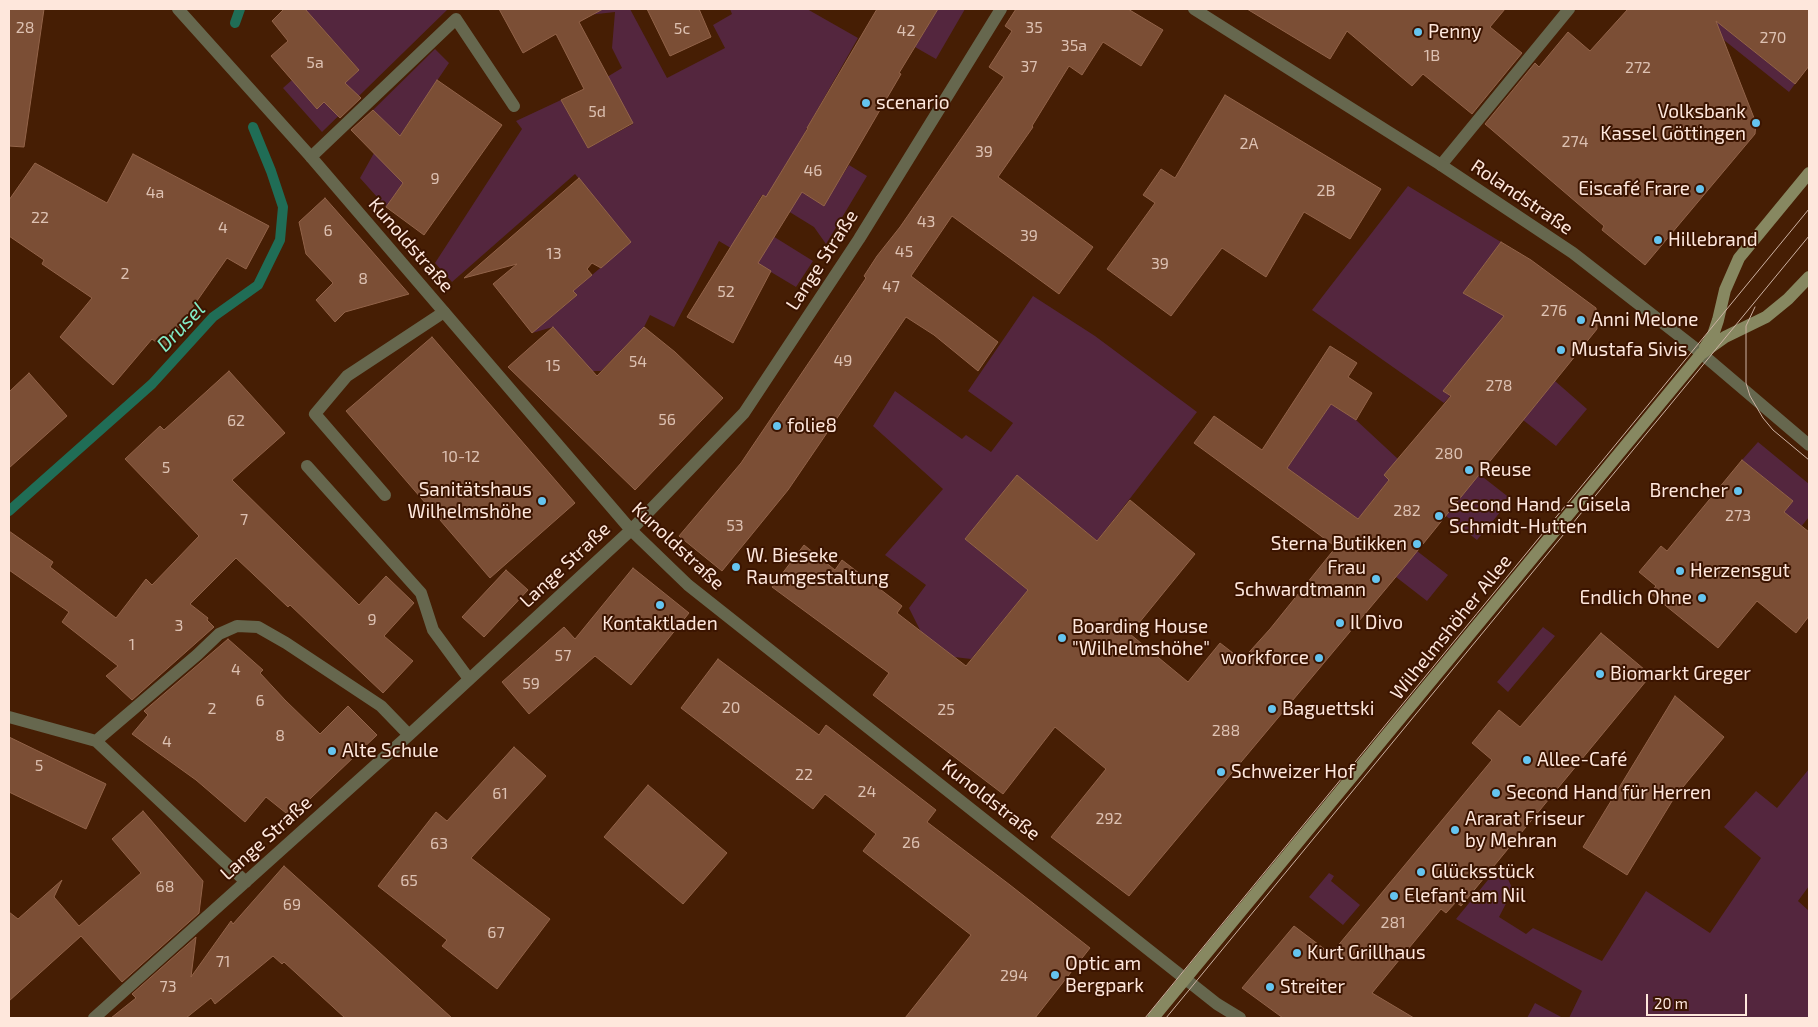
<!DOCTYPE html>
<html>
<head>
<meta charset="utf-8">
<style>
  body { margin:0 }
  #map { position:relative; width:1818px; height:1027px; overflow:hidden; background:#461e04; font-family:"Exo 2",sans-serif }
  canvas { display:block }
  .frame { position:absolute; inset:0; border:10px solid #fee7dc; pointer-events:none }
  .scale { position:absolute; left:1646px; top:994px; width:101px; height:22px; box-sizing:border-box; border:2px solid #fee7dc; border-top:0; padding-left:6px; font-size:15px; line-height:18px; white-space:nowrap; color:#fee7dc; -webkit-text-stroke:4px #3b1400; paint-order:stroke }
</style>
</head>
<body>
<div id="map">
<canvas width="1818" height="1027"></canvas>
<div class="frame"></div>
<div class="scale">20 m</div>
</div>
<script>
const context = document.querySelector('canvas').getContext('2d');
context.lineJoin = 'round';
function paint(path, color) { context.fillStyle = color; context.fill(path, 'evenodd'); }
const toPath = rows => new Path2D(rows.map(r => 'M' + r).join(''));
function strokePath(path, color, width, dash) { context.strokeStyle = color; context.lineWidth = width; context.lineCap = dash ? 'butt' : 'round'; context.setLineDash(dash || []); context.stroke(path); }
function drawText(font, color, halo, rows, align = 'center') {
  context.font = font + ' "Exo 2",sans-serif'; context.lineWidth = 4; context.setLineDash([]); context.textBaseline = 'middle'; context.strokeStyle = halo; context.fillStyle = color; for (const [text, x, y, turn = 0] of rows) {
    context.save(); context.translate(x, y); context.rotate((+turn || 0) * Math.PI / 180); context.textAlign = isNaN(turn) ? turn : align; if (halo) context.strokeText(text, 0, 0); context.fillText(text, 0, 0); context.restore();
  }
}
paint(toPath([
  [305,9,448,9,322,132,283,88,292,80,317,109,359,70],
  [583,9,630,9,667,78,725,48,713,25,732,14,730,9,807,9,858,38,807,128,803,137,778,177,823,205,849,165,867,176,826,244,814,227,762,195,747,220,813,261,796,287,719,241,674,327,650,315,644,327,601,371,592,371,553,327,532,333,576,296,573,291,631,242,575,174,452,282,435,263,522,129,516,121,561,100,588,148,633,124,607,77,622,68,612,48,615,12,588,15],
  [938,9,965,9,936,59,915,47],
  [1685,9,1701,9,1795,84,1789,92],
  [435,49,449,63,401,134,426,151,386,207,360,178,374,153,373,110],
  [1408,186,1501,242,1463,293,1502,314,1527,322,1444,391,1450,396,1444,403,1312,310],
  [1033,296,1095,336,1197,412,1097,541,1017,475,965,539,1028,590,971,659,954,657,921,632,909,608,926,585,885,555,943,489,873,426,895,391,962,439,966,435,991,452,1013,423,968,391],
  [1555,381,1587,409,1556,446,1523,420],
  [1331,404,1356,420,1398,459,1384,475,1389,480,1358,519,1287,468],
  [1758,442,1809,484,1809,517,1775,558,1758,543,1793,501,1742,460],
  [1479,474,1511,499,1477,540,1446,516],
  [1417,551,1448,575,1427,601,1396,577],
  [1543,627,1555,636,1508,692,1497,682],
  [1809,769,1809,886,1798,901,1809,911,1809,1018,1569,1018,1582,991,1456,919,1501,864,1513,890,1499,917,1526,934,1533,928,1602,961,1646,891,1710,933,1761,858,1724,827,1756,791,1777,808],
  [1329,873,1334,876,1331,881,1360,905,1343,925,1309,897],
  [1535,1003,1563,1018,1527,1018]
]), '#54263e');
strokePath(toPath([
  [235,23,240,9],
  [9,511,152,384,213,317,258,285,280,240,283,207,271,171,253,127]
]), '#206d56', 10);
const building = toPath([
  [9,9,44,9,24,147,9,146,9,9],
  [284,9,305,9,359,70,345,83,361,98,340,118,324,102,317,109,271,56,288,41,272,21,284,9],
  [499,9,603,9,579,22,633,123,588,148,561,100,584,89,556,34,523,53,499,9],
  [647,9,699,9,711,37,670,56,647,9],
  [877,9,938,9,899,73,901,74,824,206,802,192,758,263,771,271,733,343,687,317,763,195,766,197,808,128,807,128,877,9],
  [1016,9,1128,9,1163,30,1141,66,1103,42,1082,75,1069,66,1032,126,1033,127,998,177,1093,247,1059,294,952,216,911,276,998,342,978,371,934,335,906,317,788,490,722,571,679,536,741,463,866,278,864,276,877,256,900,227,1004,77,989,67,1012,31,1005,26,1016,9],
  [1247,9,1505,9,1490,27,1522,53,1472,114,1423,74,1412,86,1347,31,1330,59,1247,9],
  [1628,9,1809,9,1809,66,1795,84,1716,21,1756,123,1755,134,1645,265,1602,230,1604,226,1485,124,1535,63,1539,67,1568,32,1590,51,1628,9],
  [437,80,502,125,424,235,386,207,403,183,351,130,373,110,400,136,437,80],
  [1225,95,1381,189,1350,239,1304,212,1266,277,1222,248,1171,316,1107,269,1155,203,1143,195,1161,169,1175,178,1225,95],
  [133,154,269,226,246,269,227,258,164,348,152,339,113,385,60,337,92,298,42,264,44,260,9,236,9,200,35,163,107,203,133,154],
  [579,178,631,242,601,268,592,263,587,269,592,275,573,291,577,295,532,333,493,284,517,264,464,278,579,178],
  [325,198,363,241,409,294,345,312,335,322,316,300,333,283,306,254,299,222,325,198],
  [1501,242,1531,260,1596,308,1597,329,1410,560,1129,896,1051,837,1106,769,1055,727,1003,794,873,695,889,673,772,587,804,545,835,570,842,560,902,606,897,613,966,666,1028,590,965,539,1017,475,1097,541,1130,500,1195,554,1130,634,1188,682,1220,643,1242,660,1270,629,1336,547,1194,443,1214,416,1262,450,1330,346,1357,363,1348,377,1372,393,1356,420,1331,404,1287,468,1358,519,1389,480,1384,475,1451,396,1443,391,1504,316,1463,293,1501,242],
  [553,327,597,376,644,327,675,352,723,398,635,490,508,367,553,327],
  [432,337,575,503,490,578,346,411,432,337],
  [229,371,285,433,232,480,359,605,386,576,414,603,384,636,413,661,383,693,290,605,288,607,236,558,190,604,208,618,207,620,214,627,132,700,106,676,118,666,62,622,69,612,9,570,9,531,53,562,50,567,116,618,146,579,152,585,199,536,125,459,160,426,164,430,229,371],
  [29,373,67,416,9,468,9,392,29,373],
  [1742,460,1793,501,1784,512,1809,532,1809,616,1796,633,1757,601,1718,648,1650,593,1656,586,1639,572,1661,546,1667,551,1742,460],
  [633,568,689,613,631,685,595,656,529,714,502,682,564,627,575,639,633,568],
  [506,570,528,590,484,637,462,617,506,570],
  [1601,633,1651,675,1461,906,1456,902,1446,913,1441,909,1372,993,1414,1018,1283,1018,1242,988,1294,926,1331,954,1492,760,1472,743,1499,710,1520,727,1601,633],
  [228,639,263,670,260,673,285,700,320,734,348,706,377,735,291,817,266,797,245,822,196,780,132,734,148,715,144,711,228,639],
  [718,659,819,735,826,725,936,810,927,822,1010,885,1090,948,1035,1018,905,1018,971,935,863,851,876,834,825,794,813,809,681,708,718,659],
  [1675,696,1724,737,1674,798,1627,875,1583,847,1675,696],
  [9,737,106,784,86,829,9,792,9,737],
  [514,747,546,776,471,858,550,919,497,989,442,946,447,940,378,886,436,812,447,821,514,747],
  [648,785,727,853,683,904,604,837,648,785],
  [143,811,203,881,199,913,122,982,81,936,9,1001,9,912,18,919,62,880,54,897,79,926,141,873,112,839,143,811],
  [284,866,452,1018,345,1018,284,962,282,964,273,956,215,1004,211,998,186,1018,111,1018,136,998,132,994,196,937,191,977,231,921,233,924,284,866]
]);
paint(building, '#7b4e35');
strokePath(building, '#926349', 1);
strokePath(toPath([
  [311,157,456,19,514,106],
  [1441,165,1569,9],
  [307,466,421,593,433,630,469,679],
  [385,495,315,414,347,376,444,312]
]), '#66674e', 12);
strokePath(toPath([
  [178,9,311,157,631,530,688,585,1217,1004,1240,1018],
  [1194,9,1441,165,1573,253,1695,348,1809,445],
  [9,717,96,741,246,882],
  [96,741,197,655,219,634,237,626,258,627,286,643,381,706,409,735],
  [94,1018,409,735,631,530,744,413,859,239,1001,9]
]), '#66674e', 12);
strokePath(toPath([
  [1705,347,1713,335,1718,320,1725,290,1739,258,1809,173],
  [1153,1018,1701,354,1725,337,1766,317,1788,299,1809,277]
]), '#878861', 12);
strokePath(toPath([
  [1755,307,1746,326,1746,383,1750,396,1763,418,1773,430,1809,460],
  [1145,1018,1809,209],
  [1166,1018,1809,236]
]), '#cdb2a3', 1);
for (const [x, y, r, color] of [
  [1418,32,5,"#65c4ef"],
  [866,103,5,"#65c4ef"],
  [1756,123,5,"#65c4ef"],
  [1700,189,5,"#65c4ef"],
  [1658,240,5,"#65c4ef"],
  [1581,320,5,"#65c4ef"],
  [1561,350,5,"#65c4ef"],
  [777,426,5,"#65c4ef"],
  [1469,470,5,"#65c4ef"],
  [1738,491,5,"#65c4ef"],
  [542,501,5,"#65c4ef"],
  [1439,516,5,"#65c4ef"],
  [1417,544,5,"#65c4ef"],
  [736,567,5,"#65c4ef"],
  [1680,571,5,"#65c4ef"],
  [1376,579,5,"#65c4ef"],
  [1702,598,5,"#65c4ef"],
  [660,605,5,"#65c4ef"],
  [1340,623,5,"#65c4ef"],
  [1062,638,5,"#65c4ef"],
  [1319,658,5,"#65c4ef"],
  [1600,674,5,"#65c4ef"],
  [1272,709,5,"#65c4ef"],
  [332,751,5,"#65c4ef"],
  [1527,760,5,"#65c4ef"],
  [1221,772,5,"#65c4ef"],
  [1496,793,5,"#65c4ef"],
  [1455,830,5,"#65c4ef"],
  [1421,872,5,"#65c4ef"],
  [1394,896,5,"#65c4ef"],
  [1297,953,5,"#65c4ef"],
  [1055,975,5,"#65c4ef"],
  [1270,987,5,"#65c4ef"]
]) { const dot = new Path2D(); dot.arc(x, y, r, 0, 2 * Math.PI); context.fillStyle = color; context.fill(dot); strokePath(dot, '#3b1400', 2); }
drawText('16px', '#ddc1b2', null, [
  ["28",25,28],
  ["35",1034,28],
  ["5c",682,29],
  ["42",906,31],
  ["270",1773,38],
  ["35a",1074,46],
  ["1B",1432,56],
  ["5a",315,63],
  ["37",1029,67],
  ["272",1638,68],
  ["5d",597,112],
  ["274",1575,142],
  ["2A",1249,144],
  ["39",984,152],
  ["46",813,171],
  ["9",435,179],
  ["2B",1326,191],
  ["4a",155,193],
  ["22",40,218],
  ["43",926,222],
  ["4",223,228],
  ["6",328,231],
  ["39",1029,236],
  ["45",904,252],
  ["13",554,254],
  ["39",1160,264],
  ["2",125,274],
  ["8",363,279],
  ["47",891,287],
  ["52",726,292],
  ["276",1554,311],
  ["49",843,361],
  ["54",638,362],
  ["15",553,366],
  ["278",1499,386],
  ["56",667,420],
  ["62",236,421],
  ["280",1449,454],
  ["10-12",461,457],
  ["5",166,468],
  ["282",1407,511],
  ["273",1738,516],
  ["7",244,520],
  ["53",735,526],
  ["9",372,620],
  ["3",179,626],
  ["1",132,645],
  ["57",563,656],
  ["4",236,670],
  ["59",531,684],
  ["6",260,701],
  ["20",731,708],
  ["2",212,709],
  ["25",946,710],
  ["288",1226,731],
  ["8",280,736],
  ["4",167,742],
  ["5",39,766],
  ["22",804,775],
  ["24",867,792],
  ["61",500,794],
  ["292",1109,819],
  ["26",911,843],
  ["63",439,844],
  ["65",409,881],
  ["68",165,887],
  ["69",292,905],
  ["281",1393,923],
  ["67",496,933],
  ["71",223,962],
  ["294",1014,976],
  ["73",168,987]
]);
drawText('19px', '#fee7dc', '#3b1400', [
  ["Penny",1428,32],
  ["scenario",876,103],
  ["Volksbank",1746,112,"right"],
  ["Kassel Göttingen",1746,134,"right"],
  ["Eiscafé Frare",1690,189,"right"],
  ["Hillebrand",1668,240],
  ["Anni Melone",1591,320],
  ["Mustafa Sivis",1571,350],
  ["folie8",787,426],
  ["Reuse",1479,470],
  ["Sanitätshaus",532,490,"right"],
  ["Wilhelmshöhe",532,512,"right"],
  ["Brencher",1728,491,"right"],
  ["Second Hand - Gisela",1449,505],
  ["Schmidt-Hutten",1449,527],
  ["Sterna Butikken",1407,544,"right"],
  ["W. Bieseke",746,556],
  ["Raumgestaltung",746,578],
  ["Frau",1366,568,"right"],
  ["Schwardtmann",1366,590,"right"],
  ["Herzensgut",1690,571],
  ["Endlich Ohne",1692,598,"right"],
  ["Il Divo",1350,623],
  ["Kontaktladen",660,624,"center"],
  ["Boarding House",1072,627],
  ["\"Wilhelmshöhe\"",1072,649],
  ["workforce",1309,658,"right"],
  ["Biomarkt Greger",1610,674],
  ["Baguettski",1282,709],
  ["Alte Schule",342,751],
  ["Allee-Café",1537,760],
  ["Schweizer Hof",1231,772],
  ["Second Hand für Herren",1506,793],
  ["Ararat Friseur",1465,819],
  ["by Mehran",1465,841],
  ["Glücksstück",1431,872],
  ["Elefant am Nil",1404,896],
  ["Kurt Grillhaus",1307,953],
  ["Optic am",1065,964],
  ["Bergpark",1065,986],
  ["Streiter",1280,987]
], 'left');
drawText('19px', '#fee7dc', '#3b1400', [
  ["Rolandstraße",1522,197,34],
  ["Kunoldstraße",411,245,49],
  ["Lange Straße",822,260,-57],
  ["Kunoldstraße",678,546,43],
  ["Lange Straße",565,565,-43],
  ["Wilhelmshöher Allee",1451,627,-51],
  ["Kunoldstraße",991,800,38],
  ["Lange Straße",266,838,-42]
]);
drawText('italic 20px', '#82edc8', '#3b1400', [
  ["Drusel",181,327,-46]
]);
</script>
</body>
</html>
